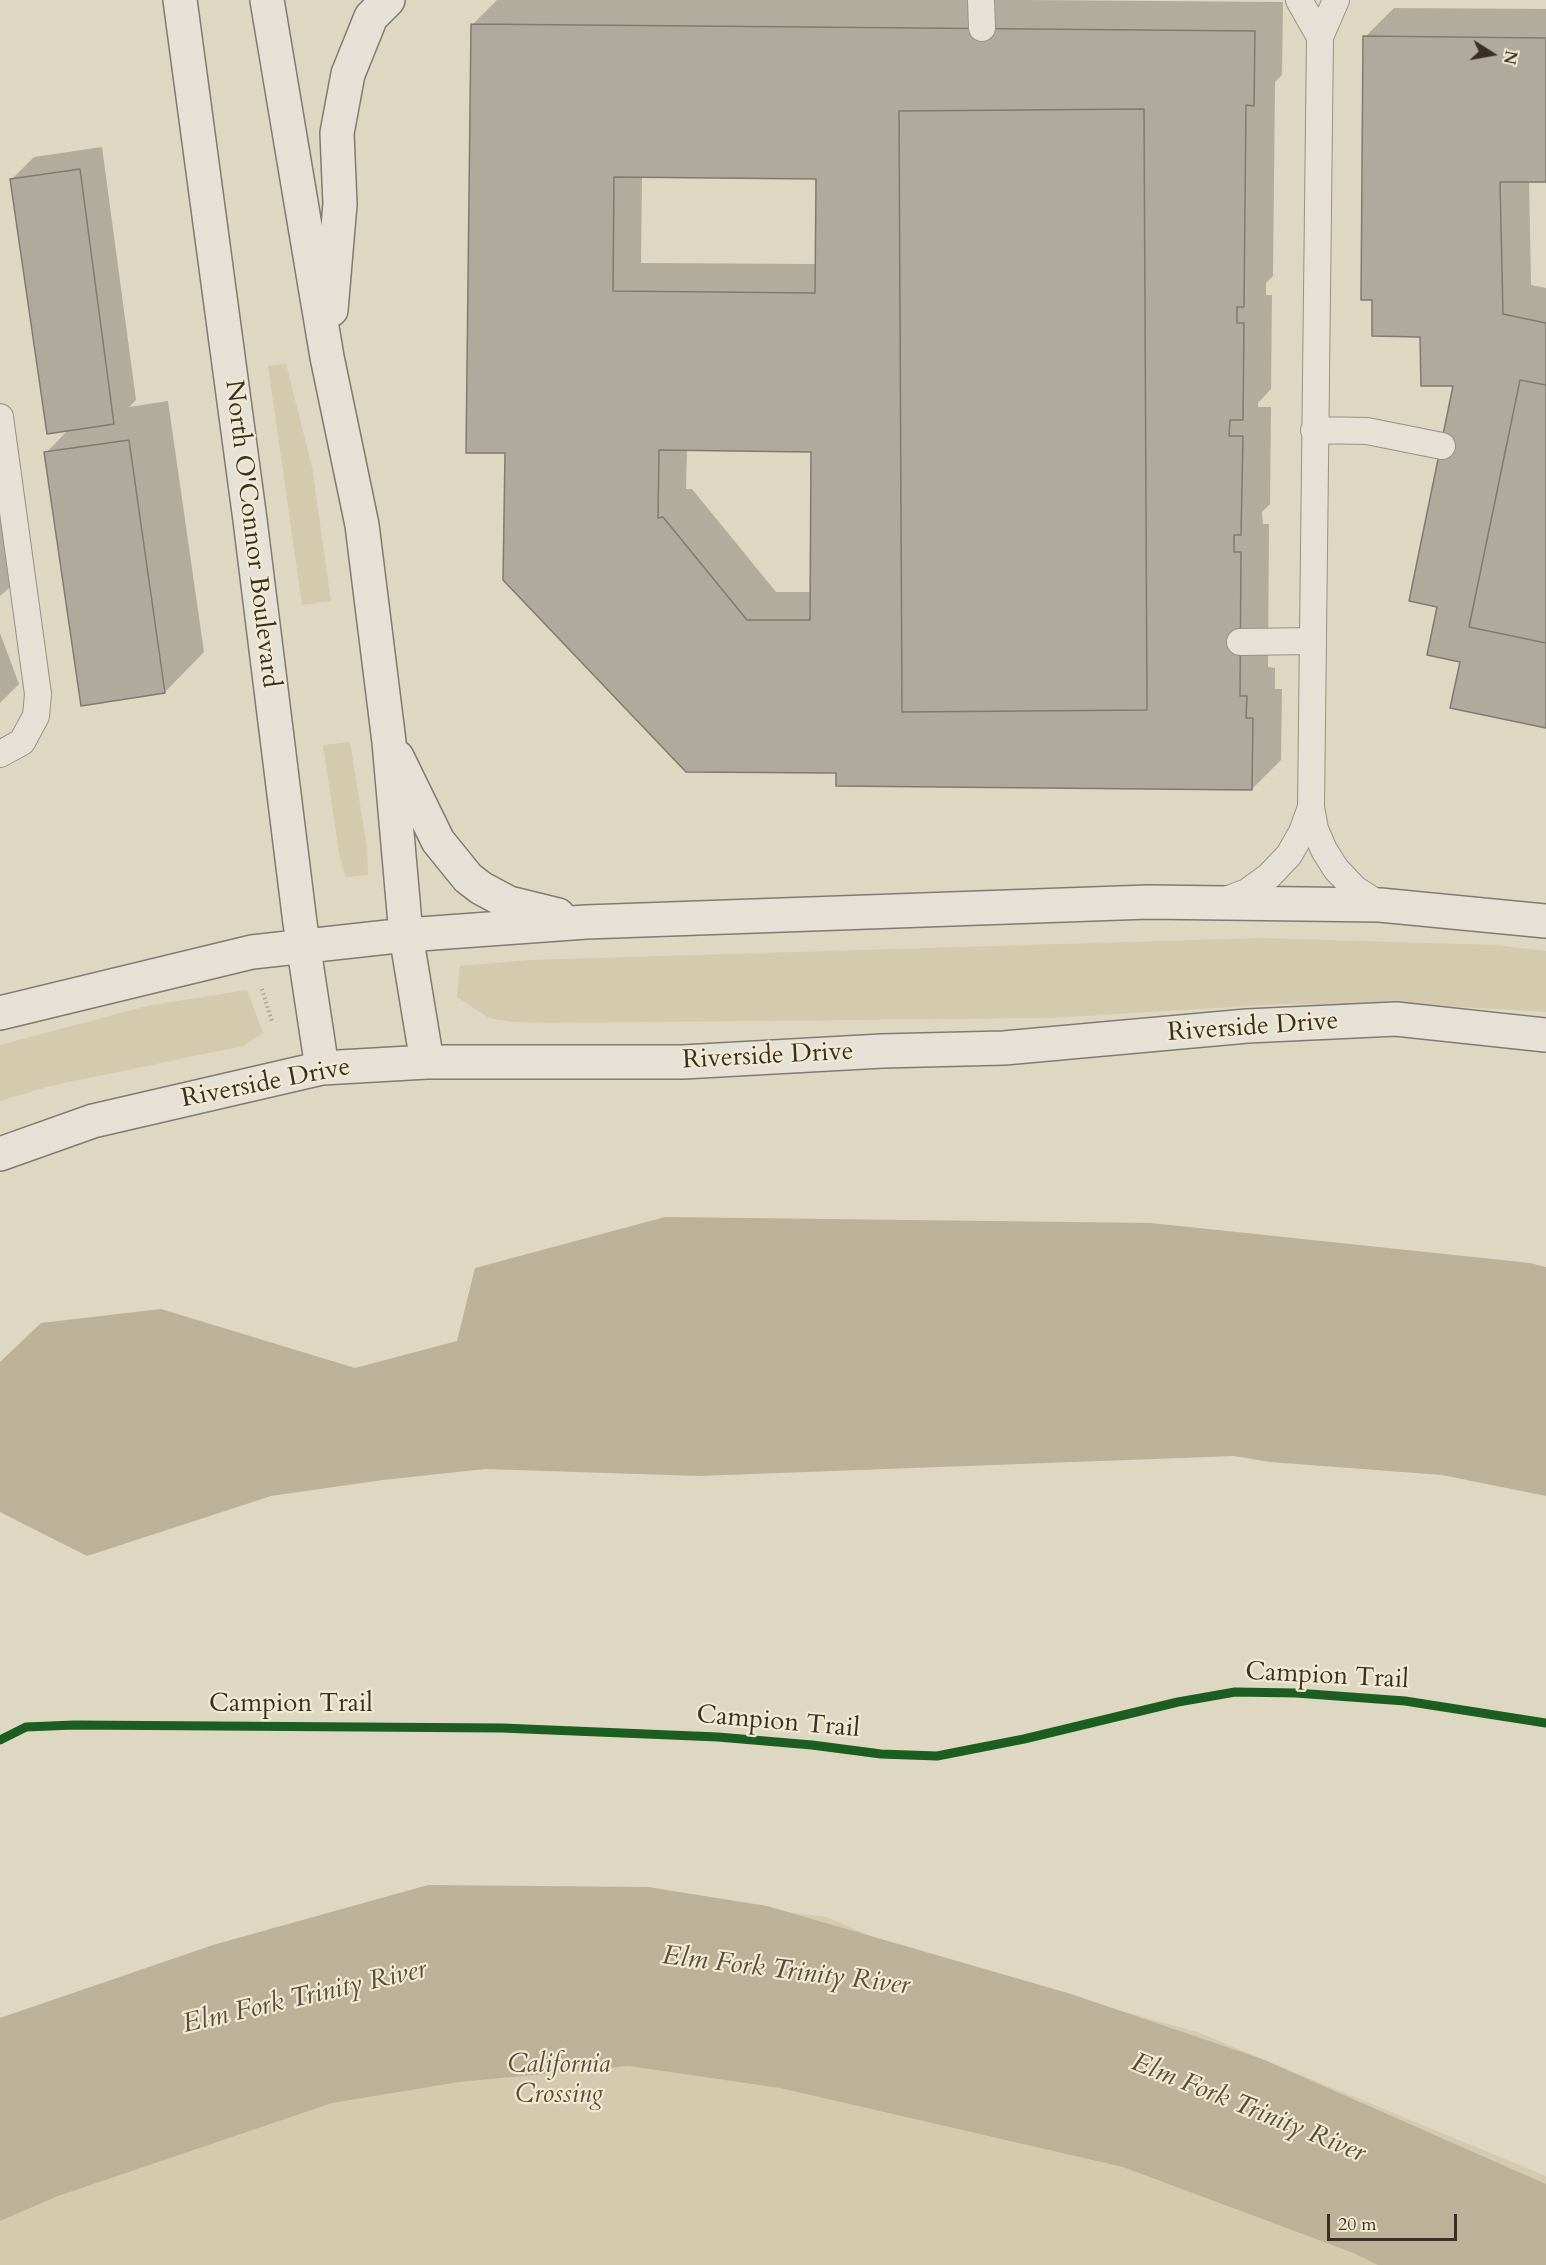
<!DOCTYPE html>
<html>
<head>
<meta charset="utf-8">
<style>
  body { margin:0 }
  #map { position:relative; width:1546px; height:2265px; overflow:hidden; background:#ded7c2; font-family:Cardo,serif }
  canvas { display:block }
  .north { position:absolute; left:1462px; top:24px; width:60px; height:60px; -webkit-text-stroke:4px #f1e9d0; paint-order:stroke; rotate:101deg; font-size:16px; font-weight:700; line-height:24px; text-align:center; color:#3a2f25 }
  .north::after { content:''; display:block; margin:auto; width:21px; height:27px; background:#3a2f25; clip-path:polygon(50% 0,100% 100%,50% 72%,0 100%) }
  .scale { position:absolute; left:1327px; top:2214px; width:130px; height:27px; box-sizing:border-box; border:3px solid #3a2f25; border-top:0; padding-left:8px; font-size:18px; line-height:21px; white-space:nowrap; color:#3a2f25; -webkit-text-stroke:4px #f1e9d0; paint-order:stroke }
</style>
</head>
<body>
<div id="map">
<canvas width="1546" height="2265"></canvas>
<div class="north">N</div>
<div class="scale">20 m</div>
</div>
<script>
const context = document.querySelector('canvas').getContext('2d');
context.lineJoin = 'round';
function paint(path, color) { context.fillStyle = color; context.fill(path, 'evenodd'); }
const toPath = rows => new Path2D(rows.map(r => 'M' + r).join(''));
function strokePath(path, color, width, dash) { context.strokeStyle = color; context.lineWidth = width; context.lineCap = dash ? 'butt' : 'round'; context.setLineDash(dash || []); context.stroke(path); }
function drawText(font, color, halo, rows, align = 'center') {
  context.font = font + ' Cardo,serif'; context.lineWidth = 4.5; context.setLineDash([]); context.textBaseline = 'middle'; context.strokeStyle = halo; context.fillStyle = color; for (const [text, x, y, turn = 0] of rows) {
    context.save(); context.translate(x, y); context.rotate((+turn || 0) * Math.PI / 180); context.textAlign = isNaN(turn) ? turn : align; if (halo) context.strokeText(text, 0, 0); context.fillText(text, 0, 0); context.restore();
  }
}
paint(toPath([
  [286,364,312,467,331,601,302,605,268,366],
  [350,742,367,848,368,875,346,877,340,859,323,745],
  [1262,938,1496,945,1546,951,1546,1012,1428,1005,1281,1004,1051,1018,550,1023,513,1022,489,1018,457,997,460,966,528,960],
  [247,990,263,1033,243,1046,50,1086,0,1101,0,1045,147,1006],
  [458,1895,705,1902,827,1917,905,1951,1197,2032,1546,2176,1546,2265,0,2265,0,2036,60,2008,275,1927]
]), '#d4caae');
paint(toPath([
  [665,1217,1151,1223,1530,1263,1546,1267,1546,1496,1442,1475,1270,1462,1234,1456,699,1476,485,1469,383,1480,271,1496,87,1556,0,1512,0,1362,41,1323,161,1309,355,1368,457,1341,475,1268],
  [428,1885,648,1887,767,1906,1071,1994,1262,2059,1546,2184,1546,2265,1378,2265,1351,2252,1123,2167,780,2088,629,2066,459,2082,332,2103,58,2196,0,2221,0,2018,213,1945]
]), '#bcb297');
paint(toPath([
  [497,0,1027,0,1283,2,1282,75,1275,82,1273,276,1266,283,1266,295,1272,295,1271,389,1258,403,1258,407,1271,407,1270,504,1262,512,1263,524,1269,524,1268,667,1275,668,1275,689,1282,689,1281,760,1252,789,838,772,506,452,473,24],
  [642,176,818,177,817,264,641,263],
  [687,449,813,450,811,592,776,592,692,489,686,489],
  [1394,8,1546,9,1546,180,1529,180,1531,285,1546,288,1546,726,1439,606,1455,384,1421,335,1365,37],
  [102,147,136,400,129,407,168,401,204,652,165,692,46,453,69,429,11,180,34,157],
  [0,500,11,586,0,596],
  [0,633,19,684,0,703]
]), '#0003');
const building = toPath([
  [471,24,1255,31,1254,106,1246,105,1244,307,1237,307,1237,323,1244,323,1243,420,1230,420,1229,436,1243,436,1241,535,1234,535,1234,552,1241,552,1240,696,1247,696,1246,718,1253,718,1252,790,836,786,836,773,686,772,503,580,505,453,466,453,471,24],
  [1144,109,1147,710,902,712,899,111,1144,109],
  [614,177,816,179,815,293,613,291,614,177],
  [659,450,811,452,810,620,747,620,663,517,658,518,659,450],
  [1363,36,1546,38,1546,182,1500,182,1503,314,1546,323,1546,385,1520,380,1469,627,1546,643,1546,728,1450,708,1460,662,1427,655,1437,607,1409,601,1453,386,1421,386,1420,337,1372,336,1372,300,1361,300,1363,36],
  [1144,109,1147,710,902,712,899,111,1144,109],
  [80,169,114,424,47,434,10,179,80,169],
  [1520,380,1546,385,1546,643,1469,627,1520,380],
  [129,440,165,693,81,706,44,452,129,440]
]);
paint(building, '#afaa9c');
strokePath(building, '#807b70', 1.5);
const lane = toPath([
  [981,0,982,28],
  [1299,0,1320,37],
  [1336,0,1320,37,1311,807,1315,829,1324,850,1336,869,1355,889,1380,905],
  [0,417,38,694,36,716,22,742,0,754],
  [1314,430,1367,431,1442,446],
  [1240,642,1312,641],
  [1223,901,1247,892,1269,876,1289,855,1302,832,1311,807]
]);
const secondary = toPath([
  [180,0,250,520,300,923,322,1068],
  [267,0,327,357,362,525,389,742,406,935,427,1062],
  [331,310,340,204,337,133,348,74,371,17,388,0],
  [397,757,438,841,468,878,481,888,509,903,558,915],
  [0,1013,252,952,406,935,586,922,1148,902,1380,905,1546,921],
  [0,1154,93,1121,322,1068,427,1062,683,1062,882,1051,1004,1048,1247,1026,1396,1019,1546,1035]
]);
strokePath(lane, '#979285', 28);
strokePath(secondary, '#807b70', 36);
strokePath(toPath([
  [262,989,272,1022]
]), '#a8a59c', 4, [1.5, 3]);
strokePath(lane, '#e5e1d7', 26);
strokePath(secondary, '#e5e1d7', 33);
strokePath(toPath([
  [0,1740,26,1727,74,1725,502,1728,718,1737,812,1745,881,1754,937,1756,1024,1739,1178,1702,1235,1692,1296,1693,1405,1701,1546,1723]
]), '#1b5e20', 9);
drawText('26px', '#3a2f25', '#f1e9d0', [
  ["North O'Connor Boulevard",251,534,83],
  ["Riverside Drive",1253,1028,-4],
  ["Riverside Drive",768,1057,-3],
  ["Riverside Drive",266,1084,-11],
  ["Campion Trail",1327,1677,3],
  ["Campion Trail",291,1705],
  ["Campion Trail",778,1723,5]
]);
drawText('italic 26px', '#574c3d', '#f1e9d0', [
  ["California",559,2066],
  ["Crossing",559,2096]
]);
drawText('italic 27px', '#574c3d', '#f1e9d0', [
  ["Elm Fork Trinity River",786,1972,7],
  ["Elm Fork Trinity River",305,1998,-13],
  ["Elm Fork Trinity River",1248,2109,22]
]);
</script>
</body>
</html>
